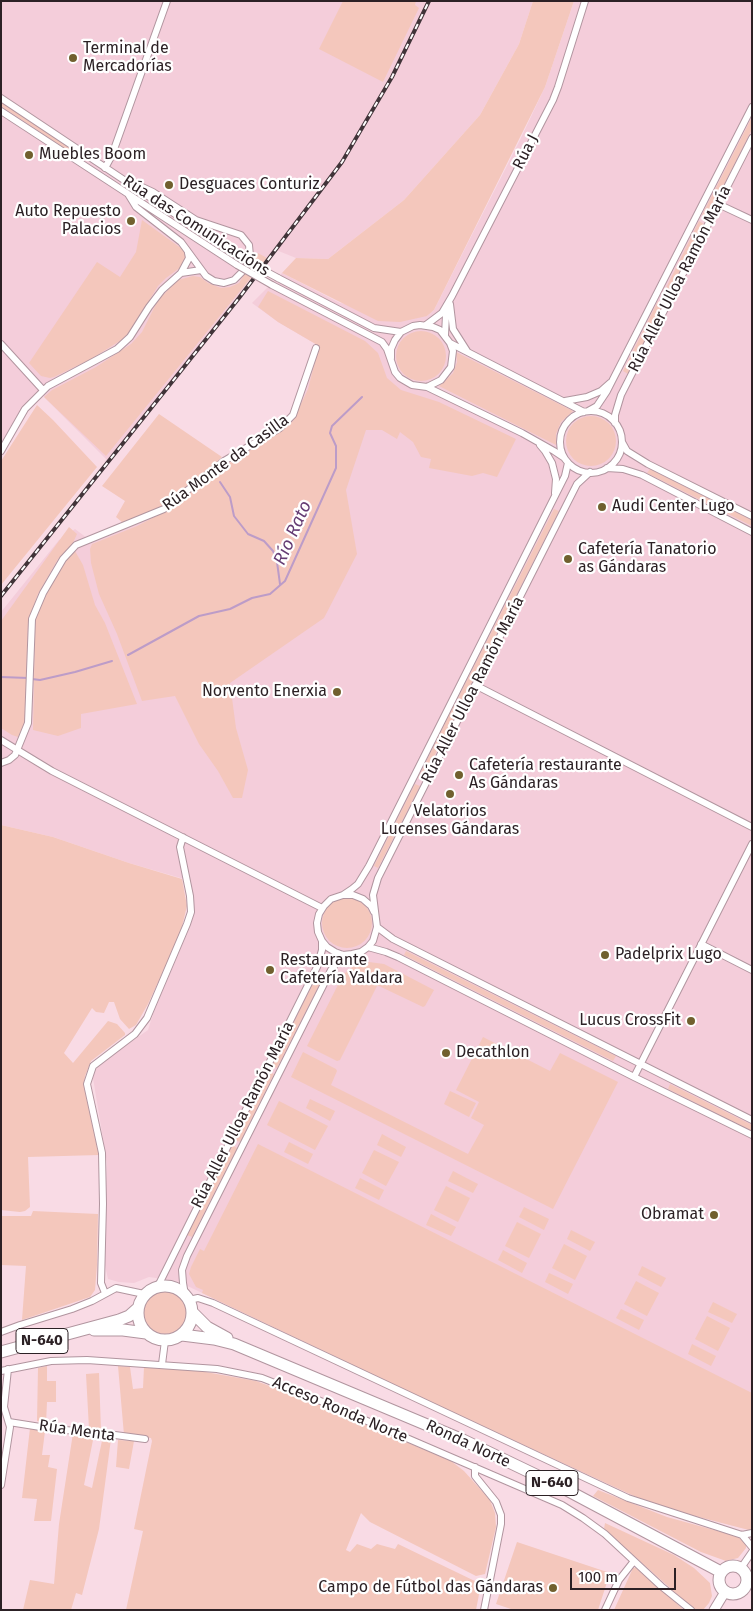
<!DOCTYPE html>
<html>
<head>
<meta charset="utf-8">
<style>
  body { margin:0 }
  #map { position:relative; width:753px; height:1611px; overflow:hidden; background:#f9dbe5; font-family:"Fira Sans",sans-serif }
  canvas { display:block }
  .frame { position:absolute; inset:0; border:2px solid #2c2125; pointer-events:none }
  .scale { position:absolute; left:570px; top:1568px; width:106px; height:22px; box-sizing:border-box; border:2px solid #2c2125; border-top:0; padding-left:6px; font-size:15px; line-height:18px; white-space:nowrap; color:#2c2125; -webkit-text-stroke:4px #fff; paint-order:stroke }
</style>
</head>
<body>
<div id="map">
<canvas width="753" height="1611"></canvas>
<div class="frame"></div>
<div class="scale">100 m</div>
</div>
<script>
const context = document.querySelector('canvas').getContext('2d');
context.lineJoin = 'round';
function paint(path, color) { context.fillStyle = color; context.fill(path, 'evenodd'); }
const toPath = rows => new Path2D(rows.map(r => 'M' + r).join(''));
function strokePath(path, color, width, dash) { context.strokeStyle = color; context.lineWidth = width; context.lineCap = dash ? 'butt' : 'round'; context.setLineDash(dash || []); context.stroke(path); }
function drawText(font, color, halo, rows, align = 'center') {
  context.font = font + ' "Fira Sans",sans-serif'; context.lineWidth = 4.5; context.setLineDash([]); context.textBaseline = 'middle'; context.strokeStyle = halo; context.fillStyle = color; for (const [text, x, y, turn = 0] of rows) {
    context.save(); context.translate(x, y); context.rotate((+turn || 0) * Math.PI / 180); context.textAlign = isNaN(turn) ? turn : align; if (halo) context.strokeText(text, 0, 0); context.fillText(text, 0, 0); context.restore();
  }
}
paint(toPath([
  [1,1,533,1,519,44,480,115,404,200,328,259,296,258,276,250,239,298,108,461,44,397,43,391,25,409,1,451],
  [574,1,752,1,752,1533,749,1530,676,1511,645,1501,420,1397,177,1281,149,1277,134,1283,119,1282,108,1279,104,1261,107,1163,93,1078,95,1070,104,1061,148,1030,154,1011,189,929,193,909,191,881,129,863,53,837,1,825,1,612,59,540,75,529,91,541,159,513,231,457,291,421,300,405,319,346,278,322,252,303,282,273,340,303,427,316,434,310,520,140,545,87]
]), '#f4cdda');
paint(toPath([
  [343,1,416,1,415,5,419,8,383,82,319,49],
  [533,1,574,1,545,87,434,310,427,316,400,322,378,321,282,273,296,258,328,259,404,200,480,115,519,44],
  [1,102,52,136,80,155,78,157,1,106],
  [752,117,752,129,707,218,702,215],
  [142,220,185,251,185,259,181,267,166,278,158,286,132,329,123,339,91,359,54,377,50,378,41,376,29,363,97,262,120,277,136,252],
  [699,221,704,224,666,298,662,296],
  [258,253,267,258,106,456,44,397,52,390,96,367,131,344,142,332,156,304,163,295,178,280,193,276,200,277,208,283,221,288,230,287,239,283],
  [268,291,365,341,378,353,387,378,401,390,439,402,516,439,497,477,483,473,472,476,429,468,431,459,421,457,413,442,400,432,397,439,382,430,366,430,346,490,357,554,324,618,230,683,236,728,248,770,242,798,233,798,218,771,199,744,175,696,142,701,117,634,99,594,91,563,90,549,92,544,137,526,168,510,235,459,265,442,293,421,308,389,319,346,278,322,258,307],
  [658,301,663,304,628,374,623,371],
  '396 356a25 25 0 1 1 50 0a25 25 0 1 1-50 0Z',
  [456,352,573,411,561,422,556,434,556,445,439,386,445,381,453,373,457,362],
  [37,405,53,420,97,467,1,585,1,461],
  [159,414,222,457,196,482,165,505,123,523,116,517,125,501,102,486],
  '566 441a25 25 0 1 1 50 0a25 25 0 1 1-50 0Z',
  [650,469,752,520,752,526,647,473],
  [554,509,559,511,463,700,458,698],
  [69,527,77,534,72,545,58,559,38,594,28,621,25,722,18,737,12,735,1,728,1,621],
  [75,551,83,565,95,605,105,623,137,704,81,714,81,728,58,736,33,730,35,627,34,618,44,594,63,563],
  [455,703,460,706,422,780,418,778],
  [415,784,420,786,378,868,374,866],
  [1,825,53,837,129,863,182,879,187,906,180,935,148,1004,136,1025,129,1029,120,1019,114,1002,109,1002,104,1013,96,1012,92,1008,64,1053,73,1063,108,1021,117,1024,125,1033,125,1035,91,1061,85,1076,84,1087,99,1155,28,1157,30,1207,25,1211,20,1212,1,1210],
  '322 923a25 25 0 1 1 50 0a25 25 0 1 1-50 0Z',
  [406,951,616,1056,613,1061,404,955],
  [369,962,384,964,434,990,425,1006,423,1007,379,986,377,986,340,1060,337,1061,307,1046,343,975,352,967],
  [315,980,320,983,277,1068,272,1066],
  [483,1037,550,1071,560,1053,618,1082,553,1209,291,1077,303,1052,336,1069,337,1071,331,1085,468,1154,484,1125,471,1118,479,1102,456,1090],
  [269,1072,274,1074,240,1142,235,1140],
  [670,1084,752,1125,752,1131,668,1089],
  [450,1091,476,1103,469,1117,444,1104],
  [310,1099,335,1111,330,1121,306,1108],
  [279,1101,328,1126,315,1150,267,1125],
  [382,1134,406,1147,401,1157,377,1145],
  [289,1142,313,1154,308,1164,284,1152],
  [258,1144,752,1393,752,1529,749,1530,676,1511,645,1501,420,1397,202,1293,203,1290,196,1287,189,1274,191,1267,200,1249,204,1251],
  [232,1145,237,1148,192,1237,187,1235],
  [374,1150,399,1162,386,1186,362,1173],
  [453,1171,478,1184,473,1193,448,1181],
  [360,1178,384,1190,379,1200,355,1188],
  [446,1186,470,1198,458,1222,434,1210],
  [524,1207,549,1219,544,1230,519,1217],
  [33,1211,98,1214,97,1265,95,1290,90,1297,22,1320,26,1266,1,1265,1,1216,31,1216],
  [431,1214,456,1227,451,1236,426,1225],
  [517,1222,541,1234,529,1258,505,1246],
  [571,1230,595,1242,590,1251,567,1239],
  [564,1244,587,1256,575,1280,552,1268],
  [503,1250,527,1263,522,1273,498,1260],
  [642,1266,666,1278,661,1287,638,1275],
  [549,1273,573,1284,568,1294,545,1282],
  [636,1281,659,1293,647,1316,624,1304],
  '143 1312a22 22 0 1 1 44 0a22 22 0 1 1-44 0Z',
  [713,1302,737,1314,732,1323,708,1312],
  [621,1309,644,1320,639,1330,616,1318],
  [707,1316,730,1328,718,1351,695,1339],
  [692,1344,716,1356,711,1366,688,1354],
  [47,1366,47,1381,56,1381,56,1402,47,1402,46,1424,37,1421,38,1368],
  [118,1366,130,1367,133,1389,143,1388,144,1367,200,1371,256,1381,308,1400,451,1461,464,1471,490,1500,495,1513,496,1527,485,1574,476,1576,370,1522,361,1513,346,1550,350,1552,357,1544,371,1549,377,1544,395,1549,398,1544,481,1584,476,1610,126,1610,143,1531,134,1529,152,1441,151,1438,124,1435],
  [99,1373,101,1431,89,1429,86,1374],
  [30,1428,45,1431,42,1455,50,1455,48,1467,57,1469,51,1521,34,1521,37,1499,22,1498],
  [73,1433,94,1435,84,1485,92,1488,103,1436,111,1439,99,1529,82,1595,76,1593,71,1610,23,1610,30,1580,54,1584,59,1524],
  [118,1440,134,1441,129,1469,116,1467],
  [598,1490,667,1517,743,1538,746,1541,746,1548,738,1558,726,1561,701,1552,593,1496],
  [605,1523,674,1555,694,1568,710,1583,712,1596,709,1603,703,1610,696,1610,688,1604,604,1529],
  [517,1542,610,1573,598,1610,514,1610,496,1604],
  [633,1568,636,1568,684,1610,614,1610]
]), '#f4c7bc');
strokePath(toPath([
  [220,482,230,497,234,516,248,534,264,541,273,551,277,562,280,584],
  [128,655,199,616,230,609,252,598,270,594,285,581,336,468,336,446,330,433,332,426,362,397],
  [1,677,28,678],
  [32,679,40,680,75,672,112,661]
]), '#bc9cc8', 2);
const minor = toPath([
  [1,98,241,258],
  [1,111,237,265],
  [105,168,112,155,167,1],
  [125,182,138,185,153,192,196,220,241,235,249,245,250,256,247,267,234,280,224,283,214,281,206,276,181,242,136,207,128,194],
  [718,204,752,220],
  [181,273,201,270],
  [278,278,374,328,401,332],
  [272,285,382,342,387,349,395,372,400,378,412,385,427,387,441,380,451,367,453,351,450,343,440,330,433,327,420,325,413,326,401,332,395,340,391,349,391,358],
  [450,304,453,329,467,351],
  [426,325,442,313,452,296,553,100,558,87,585,1],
  [445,335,446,315,448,309],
  [450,343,584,412],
  [1,344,43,390],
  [427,387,522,433,554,451,563,457],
  [565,401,587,397,601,391,610,383],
  [588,411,597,406,607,391,752,107],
  '560 442a31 31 0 1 1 62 0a31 31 0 1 1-62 0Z',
  [615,423,615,415,621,395,752,138],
  [622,442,627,451,648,464,752,516],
  [540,445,545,451,552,463,556,479,555,493],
  [1,451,25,409,48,386,117,349,130,337,149,307,162,290,181,273,189,258,188,253],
  [568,463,565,476,369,866,358,884,352,889,343,895,331,899,324,906,319,914,317,923,318,932,322,941,327,947,335,952,343,955,352,954,361,952,368,947,373,941,377,927,373,895,378,878,577,484,590,472],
  [607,468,623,469,642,475,752,532],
  [475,685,752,827],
  [1,740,52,771,322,908],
  [1,763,9,760,15,755,28,723,32,619,43,593,63,559,76,545,164,509,224,461,280,428,293,415,316,348],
  [344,895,353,895,363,899,371,906,374,912],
  [377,927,393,939,752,1120],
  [701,944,752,970],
  [368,947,386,952,398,957,634,1077,752,1135],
  [634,1077,752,844],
  [158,1286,317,967,322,950,322,941],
  [105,1293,101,1283,103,1204,102,1153,87,1084,93,1066,135,1034,147,1018,187,924,191,912,190,896,180,847,183,837],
  [185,1295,183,1283,182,1270,187,1256,331,970,343,955],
  [189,1300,198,1298,213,1303,628,1498,742,1535,752,1533],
  [1,1332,20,1325,72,1309,92,1301,116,1288,144,1294],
  [162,1364,165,1341],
  [1,1371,51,1361,87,1360,217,1369,262,1378,323,1402,562,1505,583,1518,605,1534,661,1586,691,1610],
  [9,1422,53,1429,100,1433,145,1439],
  [475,1467,475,1476,496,1502,501,1515,501,1524,484,1610],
  [1,1485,10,1427,4,1407,8,1369],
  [742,1535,752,1547],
  [741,1568,752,1552],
  [605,1610,619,1580,634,1561]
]);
const secondary = toPath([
  [714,1610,725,1592]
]);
const trunk = toPath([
  '138 1313a27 27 0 1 1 54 0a27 27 0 1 1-54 0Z',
  [193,1313,207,1327,227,1338],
  [94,1330,123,1330,146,1333],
  [182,1335,214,1339,234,1344,463,1440,563,1488,721,1572],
  [1,1352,119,1320,129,1316,138,1308],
  '719 1580a14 14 0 1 1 28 0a14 14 0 1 1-28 0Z'
]);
strokePath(minor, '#b1959f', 8);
strokePath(secondary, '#b1959f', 11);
strokePath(trunk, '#b1959f', 13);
strokePath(minor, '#fff', 6);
strokePath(secondary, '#fff', 9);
strokePath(trunk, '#fff', 11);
const rail = toPath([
  [1,596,239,298,342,162,392,77,429,1]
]);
strokePath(rail, '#413439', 4);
strokePath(rail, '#fff', 2, [5.5]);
const minorBridge = toPath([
  [241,258,278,278],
  [237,265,272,285]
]);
strokePath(minorBridge, '#b1959f', 8, []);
strokePath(minorBridge, '#fff', 6);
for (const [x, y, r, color] of [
  [73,58,5,"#70602e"],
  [29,155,5,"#70602e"],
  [169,185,5,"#70602e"],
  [131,221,5,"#70602e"],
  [602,507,5,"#70602e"],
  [568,559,5,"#70602e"],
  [337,692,5,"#70602e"],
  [459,775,5,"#70602e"],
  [450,794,5,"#70602e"],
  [605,955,5,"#70602e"],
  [270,970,5,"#70602e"],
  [691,1021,5,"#70602e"],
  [446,1053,5,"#70602e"],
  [714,1215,5,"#70602e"],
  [553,1588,5,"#70602e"]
]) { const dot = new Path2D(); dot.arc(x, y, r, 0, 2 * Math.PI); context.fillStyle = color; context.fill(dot); strokePath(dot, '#fff', 2); }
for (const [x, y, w] of [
  [42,1341,52],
  [552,1483,52]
]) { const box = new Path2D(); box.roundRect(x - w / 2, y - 12.5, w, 25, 4); context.fillStyle = '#fff'; context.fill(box); strokePath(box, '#2c2125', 1); }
drawText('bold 15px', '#2c2125', null, [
  ["N-640",42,1341],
  ["N-640",552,1483]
]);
drawText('16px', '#2c2125', '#fff', [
  ["Terminal de",83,49],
  ["Mercadorías",83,67],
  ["Muebles Boom",39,155],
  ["Desguaces Conturiz",179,185],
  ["Auto Repuesto",121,212,"right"],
  ["Palacios",121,230,"right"],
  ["Audi Center Lugo",612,507],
  ["Cafetería Tanatorio",578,550],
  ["as Gándaras",578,568],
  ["Norvento Enerxia",327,692,"right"],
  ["Cafetería restaurante",469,766],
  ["As Gándaras",469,784],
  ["Velatorios",450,812,"center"],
  ["Lucenses Gándaras",450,830,"center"],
  ["Padelprix Lugo",615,955],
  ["Restaurante",280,961],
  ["Cafetería Yaldara",280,979],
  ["Lucus CrossFit",681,1021,"right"],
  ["Decathlon",456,1053],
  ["Obramat",704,1215,"right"],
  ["Campo de Fútbol das Gándaras",543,1588,"right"]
], 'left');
drawText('16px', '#2c2125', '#fff', [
  ["Rúa J",526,152,-63],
  ["Rúa das Comunicacións",196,226,33],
  ["Rúa Aller Ulloa Ramón María",680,279,-63],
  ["Rúa Monte da Casilla",226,463,-36],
  ["Rúa Aller Ulloa Ramón María",473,690,-63],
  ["Rúa Aller Ulloa Ramón María",243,1115,-63],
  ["Acceso Ronda Norte",340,1410,23],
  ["Rúa Menta",77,1431,8],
  ["Ronda Norte",468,1444,25]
]);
drawText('italic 18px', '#653c74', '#fff', [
  ["Río Rato",293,533,-66]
]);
</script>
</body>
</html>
